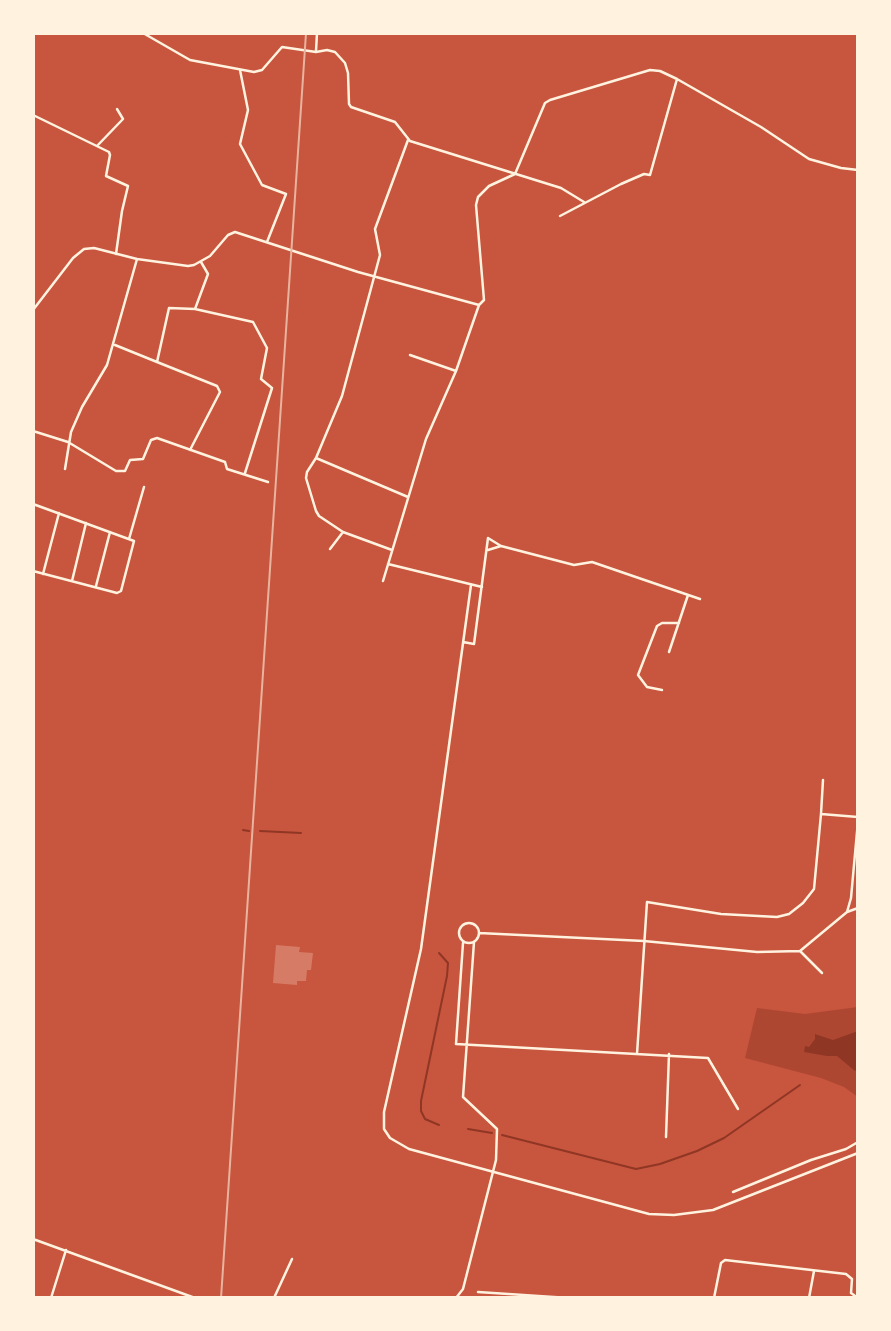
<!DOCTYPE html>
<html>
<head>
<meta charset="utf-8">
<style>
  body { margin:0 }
  #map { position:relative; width:891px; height:1331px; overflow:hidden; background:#c8553d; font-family:"Exo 2",sans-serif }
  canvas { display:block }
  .frame { position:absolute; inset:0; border:35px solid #fff3e0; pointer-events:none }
</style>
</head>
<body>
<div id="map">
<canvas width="891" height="1331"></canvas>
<div class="frame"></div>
</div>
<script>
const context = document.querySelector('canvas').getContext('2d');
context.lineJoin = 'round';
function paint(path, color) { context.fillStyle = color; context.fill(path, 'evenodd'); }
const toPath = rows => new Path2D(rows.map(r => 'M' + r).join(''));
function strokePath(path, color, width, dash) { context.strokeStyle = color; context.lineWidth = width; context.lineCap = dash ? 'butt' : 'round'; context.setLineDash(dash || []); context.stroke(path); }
paint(toPath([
  [858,1007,858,1097,844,1087,821,1078,745,1058,757,1008,805,1014]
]), '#ae4732');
paint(toPath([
  [858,1031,858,1068,855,1071,837,1056,827,1056,804,1052,805,1046,809,1047,815,1039,815,1034,833,1040]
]), '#8f3625');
strokePath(toPath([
  [243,830,249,831],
  [260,831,301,833],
  [439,953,448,963,447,976,421,1101,421,1111,425,1119,439,1125],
  [468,1129,492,1133],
  [502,1135,636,1169,660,1164,697,1151,724,1138,800,1085]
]), '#8f3625', 2);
paint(toPath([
  [276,945,300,947,299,952,313,953,311,970,307,970,306,981,297,981,297,985,273,983]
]), '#d67c66');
strokePath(toPath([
  [143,33,190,60,254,72,262,70,282,47,316,52,327,50,335,52,345,63,348,73,349,104,351,107,395,122,410,141,561,188,584,202],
  [316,51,317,33],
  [240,70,248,110,240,144,262,185,286,194,267,242],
  [33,115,109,152,110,155,106,176,128,186,122,211,116,254],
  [97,146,123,119,117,109],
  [560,216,621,184,644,174,650,175,677,79],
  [195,309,253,322,267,348,261,379,272,388,245,473],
  [33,310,73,258,84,249,94,248,137,259,188,266,194,265,210,256,228,235,235,232,358,272,479,305,484,300,476,205,478,197,489,186,515,174,545,103,550,100,650,70,660,71,677,79,761,127,809,159,841,168,858,170],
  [115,345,157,362],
  [410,355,456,371],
  [33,431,68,442,116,471,125,471,130,460,143,459,151,440,157,438,225,462,227,469,268,482],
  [190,450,220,392,217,386,157,362,169,308,195,309,208,274,201,262],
  [316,458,307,472,306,478,316,511,319,516,343,532],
  [65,469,71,432,82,407,107,365,137,259],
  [408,497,316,458,342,396,380,255,375,229,408,140],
  [33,504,134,541,121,591,117,593,33,571],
  [129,539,144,487],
  [330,549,343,532,392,550],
  [488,550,501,546],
  [388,564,482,587],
  [43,574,59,513],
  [72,581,86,523],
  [383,581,426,439,456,371,479,305],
  [471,585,421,949,384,1112,384,1129,390,1138,409,1149,649,1214,674,1215,713,1210,858,1153],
  [96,586,110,532],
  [463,642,474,644,488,538,501,546,574,565,592,562,700,599],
  [669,652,688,595],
  [662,690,647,687,638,675,657,626,662,623,679,623],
  [823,780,821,814,858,817],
  [847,912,858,908],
  '459 933a10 10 0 1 1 20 0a10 10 0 1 1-20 0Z',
  [479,933,644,941,757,952,800,951,847,912,851,898,858,821],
  [463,943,456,1044,708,1058,738,1109],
  [800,951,822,973],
  [637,1054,647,902,721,914,777,917,789,914,803,903,814,889,821,814],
  [666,1137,669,1054],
  [733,1192,811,1160,846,1149,858,1142],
  [33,1239,195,1298],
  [478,1292,569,1298],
  [51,1298,66,1250],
  [274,1298,292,1259],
  [456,1298,463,1289,496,1160,497,1129,463,1097,474,942],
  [714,1298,721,1263,725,1260,846,1274,852,1279,851,1293,858,1298],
  [809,1298,814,1271]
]), '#fff3e0', 2.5);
strokePath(toPath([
  [221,1298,306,33]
]), '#e9b49f', 2);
</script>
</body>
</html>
